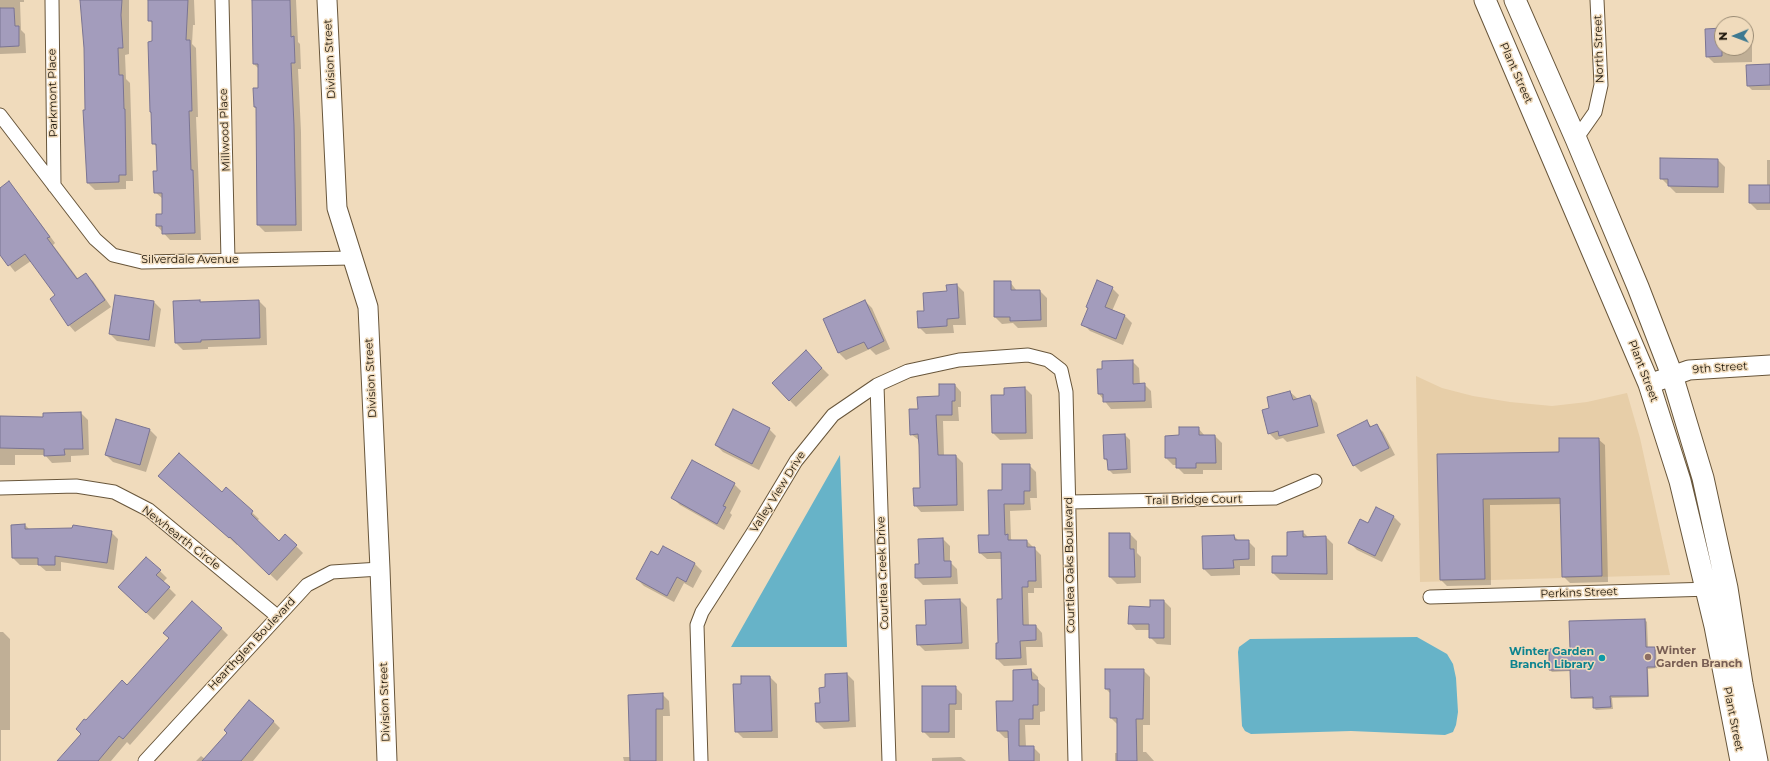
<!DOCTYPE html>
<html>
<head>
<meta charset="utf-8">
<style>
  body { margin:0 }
  #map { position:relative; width:1770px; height:761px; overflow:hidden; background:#f0dbbc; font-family:Montserrat,sans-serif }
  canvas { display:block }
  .north { position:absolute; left:1714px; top:16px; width:40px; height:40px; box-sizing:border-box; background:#f0dbbc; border:1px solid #9a8b74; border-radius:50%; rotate:269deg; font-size:11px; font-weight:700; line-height:16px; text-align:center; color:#1a1308 }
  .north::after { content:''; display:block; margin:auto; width:14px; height:18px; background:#3d7991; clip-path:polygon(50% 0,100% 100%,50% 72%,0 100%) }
</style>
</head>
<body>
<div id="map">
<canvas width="1770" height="761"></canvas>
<div class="north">N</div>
</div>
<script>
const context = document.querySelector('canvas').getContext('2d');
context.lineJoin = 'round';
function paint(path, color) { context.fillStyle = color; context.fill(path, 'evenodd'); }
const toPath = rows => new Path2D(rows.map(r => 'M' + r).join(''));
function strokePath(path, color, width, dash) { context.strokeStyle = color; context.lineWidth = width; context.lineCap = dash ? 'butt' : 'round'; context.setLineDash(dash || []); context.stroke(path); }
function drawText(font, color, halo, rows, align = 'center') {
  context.font = font + ' Montserrat,sans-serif'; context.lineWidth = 3; context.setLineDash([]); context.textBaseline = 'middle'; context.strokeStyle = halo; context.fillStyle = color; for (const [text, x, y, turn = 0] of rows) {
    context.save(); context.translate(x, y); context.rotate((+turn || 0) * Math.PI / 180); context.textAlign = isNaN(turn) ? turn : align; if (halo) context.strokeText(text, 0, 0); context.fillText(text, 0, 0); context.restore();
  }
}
paint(toPath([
  [1416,376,1442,388,1473,396,1510,402,1552,406,1587,402,1627,393,1640,438,1670,575,1420,582]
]), '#e7cea8');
paint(toPath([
  [840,455,847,647,731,647],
  [1417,637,1447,654,1453,664,1456,678,1458,712,1456,725,1453,732,1445,735,1351,731,1251,734,1245,731,1242,726,1238,652,1239,647,1250,639]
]), '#67b3c8');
paint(toPath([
  [0,0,24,0,24,2,20,2,21,30,25,34,26,53,0,54],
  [81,0,129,0,129,54,125,55,126,79,130,83,133,181,126,181,126,189,95,190,88,183,85,137,85,48],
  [149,0,194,0,195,25,193,25,192,44,196,48,198,117,196,117,201,240,170,240,157,226,163,215,163,199,155,192,158,172,157,147,153,143,153,24,149,20],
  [254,0,296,0,298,42,300,44,301,69,298,69,301,132,302,231,265,232,258,225,257,110,255,107,259,89,259,69,254,64],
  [1722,29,1722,48,1746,48,1746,30,1752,36,1752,62,1714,63,1707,56],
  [1770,65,1770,90,1752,90,1748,86],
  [1718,160,1725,167,1724,193,1676,193,1661,178],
  [1767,160,1770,160,1770,210,1757,210,1750,203,1767,186],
  [9,182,15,189,55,243,53,245,79,280,86,275,93,281,111,307,75,332,69,325,56,295,31,261,15,272,0,253,0,189],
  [1010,282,1017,291,1040,291,1047,298,1047,327,1018,328,1013,323,1002,324,995,317],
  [957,285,964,292,966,325,953,325,954,333,926,334,919,327,926,312],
  [1112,288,1119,295,1112,311,1125,316,1132,323,1123,345,1090,331,1083,324],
  [116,296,154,302,161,309,155,347,117,341,110,334],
  [259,301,266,308,267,345,208,347,208,349,183,350,176,343,174,302],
  [865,301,872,308,890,349,876,355,870,349,846,360,839,353,824,320],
  [806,352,829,375,796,407,773,383],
  [1132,361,1139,368,1140,385,1144,384,1151,391,1152,408,1111,409,1099,394],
  [955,385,961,392,961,407,958,407,959,421,943,421,944,456,956,456,963,463,964,511,921,512,915,505,921,489,920,441,911,434,919,410,940,397],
  [1025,388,1032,395,1033,439,1000,440,993,433,1005,396],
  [1290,392,1298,399,1310,396,1317,403,1325,433,1287,442,1283,438,1276,440,1269,433,1271,408],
  [81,413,88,420,89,455,71,456,71,462,52,463,45,455,15,455,15,465,0,465,0,417,44,418],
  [1366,421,1372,427,1376,425,1383,432,1395,455,1361,472,1354,465],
  [1198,428,1205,436,1215,436,1222,443,1222,470,1203,470,1203,474,1184,474,1177,467,1177,465,1173,465,1166,458,1180,436],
  [769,429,776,436,759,470,723,452,716,445],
  [150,430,157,437,146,472,113,462,106,455],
  [1125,435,1130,440,1131,473,1113,474,1109,470,1108,462,1105,459],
  [1598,439,1605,445,1608,582,1570,583,1563,576,1562,504,1490,505,1491,585,1447,586,1441,580,1438,455,1560,453],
  [1029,465,1036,472,1037,498,1030,498,1031,510,1010,511,1011,539,1013,541,1027,541,1041,555,1042,588,1034,588,1034,593,1028,593,1029,626,1036,626,1042,633,1043,647,1026,647,1027,665,1004,666,997,659,1003,600,1002,559,987,559,980,553,990,536,1003,491],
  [166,482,222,493,226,488,259,519,257,521,279,542,285,535,303,553,277,581,238,543,237,545],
  [734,484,741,491,730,513,732,515,724,530,680,505,673,498],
  [1394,517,1401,524,1382,562,1357,550,1350,543,1368,524],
  [25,525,29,529,111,532,118,539,114,570,61,562,61,571,46,571,39,565,20,565,13,558,12,526],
  [1303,532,1308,537,1326,537,1333,544,1333,580,1280,580,1273,573,1288,556],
  [1130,534,1137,541,1137,553,1141,557,1141,583,1117,584,1110,577],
  [1234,536,1239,541,1248,541,1255,548,1255,566,1240,566,1240,575,1211,576,1204,569],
  [943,539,950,546,950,562,957,569,958,584,923,585,916,578],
  [663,547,695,564,702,571,693,588,684,583,674,602,644,586,637,579,659,557],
  [160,571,167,578,163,582,176,595,154,620,126,594],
  [960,600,967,607,969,649,925,651,918,644,927,626],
  [1151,601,1164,601,1171,608,1171,645,1157,644,1150,637,1150,630,1136,630,1130,623,1151,608],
  [1645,620,1647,622,1648,648,1654,648,1656,650,1657,668,1648,669,1649,697,1612,698,1613,709,1596,710,1594,708,1594,699,1574,699,1572,697,1571,671,1552,672,1550,670,1571,650,1570,622],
  [221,628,228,635,130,745,127,742,111,761,58,761,82,734,86,721],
  [0,632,3,632,10,639,10,730,1,730,1,761,0,761],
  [1031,670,1038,677,1038,682,1045,688,1045,711,1040,712,1040,725,1025,725,1026,747,1033,747,1040,754,1040,761,1010,761,1009,738,1005,738,998,731],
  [1143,670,1150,677,1150,725,1143,725,1143,752,1146,752,1154,761,1115,761,1115,753,1118,753,1118,725,1111,718,1111,694,1106,689],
  [847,674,854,681,856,727,824,729,817,722,821,704,827,688],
  [742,677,770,677,777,684,778,738,743,738,736,731],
  [955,687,962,694,962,710,955,710,955,738,930,738,923,731],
  [662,694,669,701,670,716,663,716,663,761,624,761,623,757,631,757],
  [273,721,280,728,253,761,196,761,201,756,205,759],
  [961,757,966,761,932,761,932,758]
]), '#0003');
const building = toPath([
  [80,0,122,0,121,15,123,48,118,48,119,75,123,75,124,109,125,109,126,175,119,175,119,182,87,183,83,110,85,110,84,48,80,0],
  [148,0,188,0,186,40,190,40,192,111,189,111,191,170,193,170,195,233,162,234,162,226,156,226,156,214,162,214,162,193,154,193,153,171,157,171,156,144,152,144,151,112,150,112,148,42,152,41,152,21,148,21,148,0],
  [252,0,290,0,291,37,294,36,295,63,291,63,294,125,296,225,257,225,256,107,254,107,253,88,258,88,258,64,253,64,252,0],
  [0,8,14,8,15,26,19,26,19,46,0,47,0,8],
  [1722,28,1722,56,1706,57,1705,29,1722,28],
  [1770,64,1770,85,1747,86,1746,65,1770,64],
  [1660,158,1718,159,1718,187,1668,186,1668,179,1660,179,1660,158],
  [9,181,50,237,47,238,77,279,86,273,105,300,68,326,50,299,55,295,25,254,8,266,0,255,0,188,9,181],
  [1749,185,1770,185,1770,203,1749,203,1749,185],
  [1097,280,1113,287,1105,307,1125,315,1116,339,1081,325,1088,308,1086,307,1097,280],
  [994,281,1011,281,1011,290,1040,290,1041,320,1010,321,1010,317,994,317,994,281],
  [957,284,959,318,947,319,947,326,918,328,917,311,924,311,923,293,947,291,946,285,957,284],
  [115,295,154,301,149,340,109,334,115,295],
  [200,300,200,302,259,300,260,338,201,340,201,342,175,343,173,301,200,300],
  [865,300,884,341,868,349,864,342,838,353,823,319,865,300],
  [806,350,822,368,789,401,772,383,806,350],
  [1133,360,1133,384,1145,383,1145,401,1103,402,1103,394,1098,394,1097,369,1102,369,1102,361,1133,360],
  [939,384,955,384,955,401,952,401,952,415,936,415,938,455,956,455,957,505,914,506,913,488,920,488,919,445,918,434,910,435,909,409,918,409,917,397,939,396,939,384],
  [1025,387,1026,433,992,433,991,395,1004,395,1004,388,1025,387],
  [1290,391,1293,400,1310,395,1318,426,1279,436,1278,431,1268,434,1262,410,1269,408,1267,397,1290,391],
  [733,409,770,428,752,464,715,445,733,409],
  [81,412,83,449,64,449,65,455,44,456,44,449,0,448,0,416,43,417,43,413,81,412],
  [116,419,150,429,140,465,105,455,116,419],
  [1367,420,1370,427,1377,424,1389,448,1353,466,1337,435,1367,420],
  [1179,427,1199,427,1199,435,1215,435,1216,463,1196,463,1196,468,1176,468,1176,458,1165,458,1165,436,1179,435,1179,427],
  [1125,434,1127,469,1108,470,1107,459,1104,459,1103,435,1125,434],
  [1559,438,1599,438,1602,576,1562,577,1560,498,1483,499,1485,579,1440,580,1437,454,1559,452,1559,438],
  [179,453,222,492,226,487,253,511,251,514,279,541,285,534,297,545,269,575,230,537,229,538,158,476,179,453],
  [692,460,735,483,723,506,726,507,717,524,671,498,692,460],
  [1002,464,1030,464,1030,491,1024,491,1024,504,1004,504,1005,535,1008,534,1008,540,1027,540,1027,547,1035,547,1036,581,1028,581,1028,587,1022,587,1023,625,1036,625,1036,640,1020,641,1021,658,996,659,996,643,998,643,997,599,1002,599,1001,552,979,553,978,535,989,535,988,490,1002,490,1002,464],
  [1376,507,1394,516,1375,556,1348,543,1360,519,1368,523,1376,507],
  [25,524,25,529,72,528,73,525,112,531,107,563,55,556,55,565,38,565,38,558,12,558,11,525,25,524],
  [1303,531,1303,537,1326,536,1327,574,1272,573,1272,556,1287,556,1287,532,1303,531],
  [1109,533,1130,533,1130,549,1134,549,1135,577,1109,577,1109,533],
  [1234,535,1235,540,1249,540,1249,559,1233,560,1234,568,1203,569,1202,536,1234,535],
  [943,538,944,561,951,561,951,577,915,578,915,564,919,564,918,539,943,538],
  [663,546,695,563,686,582,677,577,667,596,636,579,651,551,658,555,663,546],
  [146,557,161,570,156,575,170,587,146,613,118,587,146,557],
  [960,599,962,643,917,645,916,625,926,625,925,600,960,599],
  [1150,600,1164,600,1164,638,1149,638,1149,624,1128,624,1129,606,1150,607,1150,600],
  [192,601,222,628,123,739,119,736,98,761,57,761,81,734,76,729,84,719,86,720,122,680,127,685,169,638,163,633,192,601],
  [1645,619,1646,647,1655,647,1655,667,1647,667,1648,696,1610,696,1611,707,1593,708,1593,697,1571,698,1570,670,1549,670,1549,649,1570,649,1569,621,1645,619],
  [1031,669,1032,680,1038,680,1038,705,1033,705,1033,719,1019,719,1019,746,1034,746,1034,761,1009,761,1008,731,997,731,996,701,1013,701,1013,670,1031,669],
  [1105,669,1144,669,1143,719,1136,719,1137,761,1117,761,1117,718,1110,718,1110,689,1105,689,1105,669],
  [847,673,849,721,816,722,815,703,820,703,819,688,825,687,825,674,847,673],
  [741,676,770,676,772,731,735,732,733,684,741,684,741,676],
  [922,686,956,686,956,704,949,704,949,732,922,732,922,686],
  [663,693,663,709,656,709,656,761,630,761,628,695,663,693],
  [249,700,274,721,241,761,202,761,227,733,224,730,249,700]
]);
paint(building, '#a39cbc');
strokePath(building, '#7a7492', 1);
const street = toPath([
  [52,0,54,186],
  [222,0,228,260],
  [0,115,95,239,113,255,142,262,352,258],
  [1576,139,1595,112,1601,85,1597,0],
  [877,385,889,761],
  [0,488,76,486,114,492,149,510,277,616],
  [1069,502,1275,498,1315,481],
  [1430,597,1712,589],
  [145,761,307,585,332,572,380,569],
  [701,761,697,625,702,612,754,531,796,461,833,415,877,385,908,371,959,360,1028,355,1048,360,1061,370,1066,392,1075,761]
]);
const secondary = toPath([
  [327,0,337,208,368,307,380,569,387,761],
  [1649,384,1689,370,1770,365]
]);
const primary = toPath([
  [1485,0,1649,384,1680,481,1715,626,1741,761],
  [1515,0,1576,139,1638,287,1672,375,1703,478,1727,588,1742,684,1757,761]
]);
strokePath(street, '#68563b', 15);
strokePath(secondary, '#68563b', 21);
strokePath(primary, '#68563b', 23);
strokePath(street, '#fff', 13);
strokePath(secondary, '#fff', 19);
strokePath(primary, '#fff', 21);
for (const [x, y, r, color] of [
  [1648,657,4,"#8d6e63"],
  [1602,658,4,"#0f9aa8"]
]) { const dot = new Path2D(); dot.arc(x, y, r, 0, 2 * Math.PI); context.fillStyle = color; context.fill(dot); strokePath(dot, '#f0dbbc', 1.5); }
drawText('11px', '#1a1308', '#f0dbbc', [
  ["North Street",1599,49,-92],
  ["Division Street",330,59,-93],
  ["Plant Street",1516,73,66],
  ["Parkmont Place",53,93,-91],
  ["Millwood Place",225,130,-92],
  ["Silverdale Avenue",190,260],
  ["9th Street",1720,368,-4],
  ["Plant Street",1643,371,69],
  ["Division Street",371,378,-93],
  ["Valley View Drive",778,492,-58],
  ["Trail Bridge Court",1194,500,-1],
  ["Newhearth Circle",181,538,38],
  ["Courtlea Oaks Boulevard",1070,565,-91],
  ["Courtlea Creek Drive",883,573,-92],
  ["Perkins Street",1579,593,-2],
  ["Hearthglen Boulevard",252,644,-47],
  ["Division Street",385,702,-92],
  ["Plant Street",1733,719,79]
]);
drawText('bold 11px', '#785e54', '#f0dbbc', [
  ["Winter",1656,651],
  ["Garden Branch",1656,664]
], 'left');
drawText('bold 11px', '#0d838f', '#f0dbbc', [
  ["Winter Garden",1594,652],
  ["Branch Library",1594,665]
], 'right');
</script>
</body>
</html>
